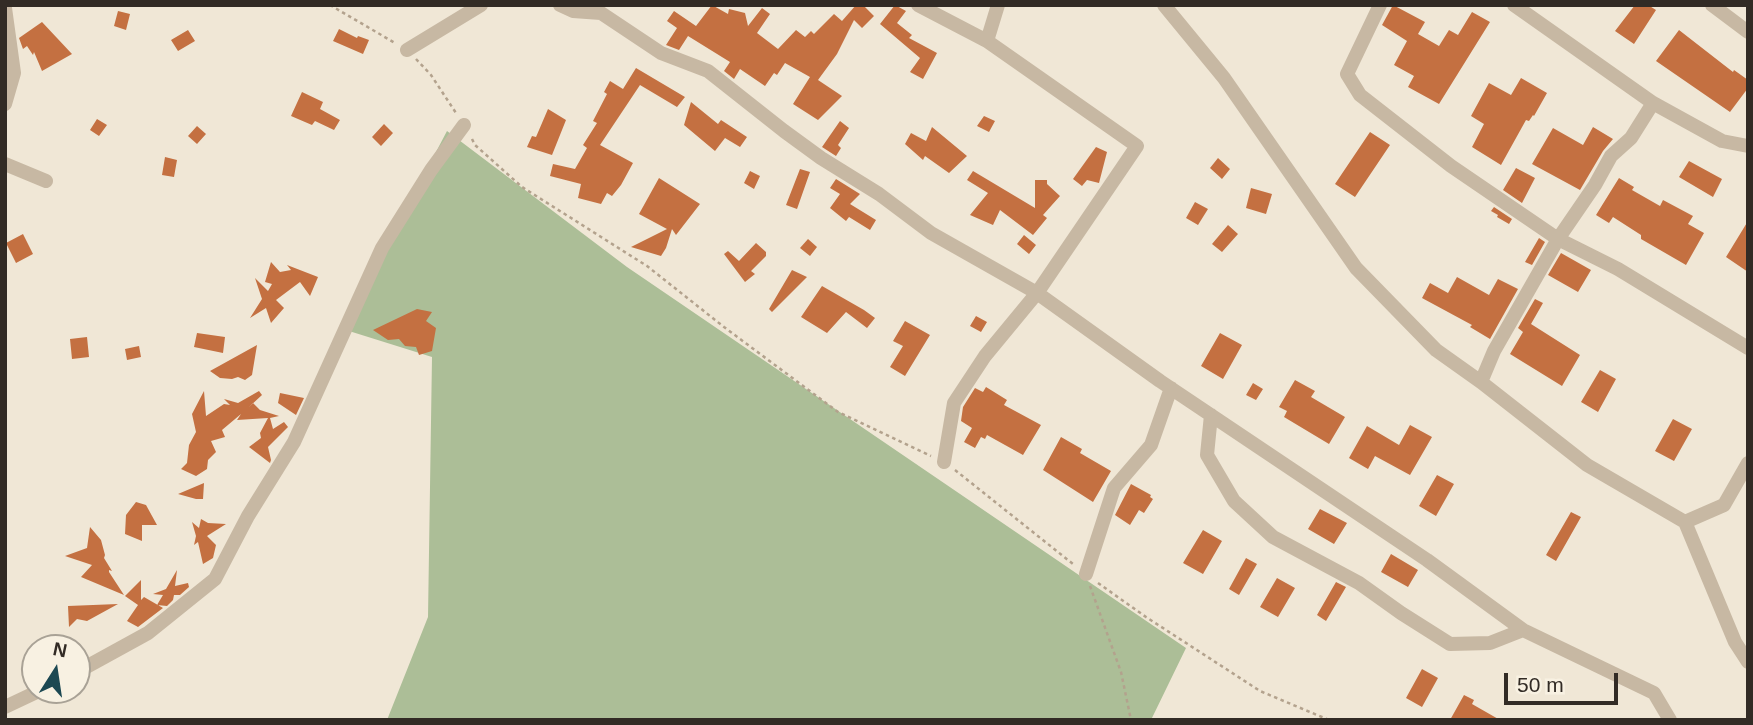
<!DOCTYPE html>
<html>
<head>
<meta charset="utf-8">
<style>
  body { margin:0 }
  #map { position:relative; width:1753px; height:725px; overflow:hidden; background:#f0e7d6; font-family:Helvetica,sans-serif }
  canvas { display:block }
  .frame { position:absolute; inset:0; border:7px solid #322b25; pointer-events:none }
  .north { position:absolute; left:21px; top:634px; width:70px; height:70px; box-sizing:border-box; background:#f8f1e2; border:2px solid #a9a296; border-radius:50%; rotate:12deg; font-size:19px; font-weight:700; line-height:28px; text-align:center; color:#322b25 }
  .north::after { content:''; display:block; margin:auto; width:24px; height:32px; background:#1c4852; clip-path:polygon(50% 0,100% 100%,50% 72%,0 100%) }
  .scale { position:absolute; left:1504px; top:673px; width:114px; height:32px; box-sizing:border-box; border:4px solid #322b25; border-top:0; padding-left:9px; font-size:21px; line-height:24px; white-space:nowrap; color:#322b25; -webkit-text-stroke:5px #f8f1e2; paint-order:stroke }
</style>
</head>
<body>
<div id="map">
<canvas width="1753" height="725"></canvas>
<div class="frame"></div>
<div class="north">N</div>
<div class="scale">50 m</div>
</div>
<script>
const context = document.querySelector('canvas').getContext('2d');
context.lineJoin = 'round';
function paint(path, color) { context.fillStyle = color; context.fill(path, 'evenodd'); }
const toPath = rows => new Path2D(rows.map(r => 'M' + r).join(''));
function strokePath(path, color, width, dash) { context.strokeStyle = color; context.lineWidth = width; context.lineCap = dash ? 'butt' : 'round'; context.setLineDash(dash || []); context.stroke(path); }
paint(toPath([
  [447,131,627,267,1186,648,1151,720,387,720,428,617,432,357,349,331,406,209]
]), '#acbe97');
paint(toPath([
  [712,5,728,14,729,9,745,13,748,26,762,8,770,14,757,33,778,49,796,30,805,37,811,31,814,34,834,14,842,21,856,5,863,5,874,16,862,28,854,20,837,54,818,80,842,96,818,120,793,104,810,77,785,63,777,75,774,73,765,86,740,69,734,79,724,71,730,62,688,36,679,50,666,45,677,28,667,21,674,11,696,26],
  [895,5,906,11,897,23,912,35,909,38,937,53,923,79,910,72,920,58,880,24],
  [1393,5,1425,22,1418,34,1439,46,1449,30,1458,35,1472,12,1490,22,1439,104,1408,87,1414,76,1394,65,1407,41,1382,25],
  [1635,5,1648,5,1656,10,1634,44,1615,31],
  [118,11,130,14,126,30,114,26],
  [42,22,72,54,42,71,34,52,33,55,27,46,23,49,19,38],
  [339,29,357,38,358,36,369,40,363,54,333,41],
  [188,30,195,41,178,51,171,40],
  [1679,30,1733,72,1734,70,1748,80,1748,88,1730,112,1656,61],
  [636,68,685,97,677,107,640,85,600,145,633,163,621,185,612,196,607,193,601,204,578,198,581,184,550,176,553,164,575,169,587,148,583,145,597,123,593,121,607,94,604,92,610,81,623,89],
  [1521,78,1547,93,1534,116,1533,115,1529,121,1526,120,1501,165,1472,147,1484,124,1471,116,1489,83,1511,95],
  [302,92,323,102,320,109,340,120,334,130,315,121,312,125,291,116],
  [691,102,718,124,721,120,747,137,740,147,725,138,715,151,684,125],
  [548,109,566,120,552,155,527,147,532,136,536,137],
  [984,116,995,121,989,132,977,126],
  [97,119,107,125,99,136,90,130],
  [840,121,849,128,838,145,841,148,836,156,822,147],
  [384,124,393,133,381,146,372,137],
  [197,126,206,134,197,144,188,136],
  [932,127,967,156,949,173,925,156,923,160,905,144,911,133,926,141],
  [1593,127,1613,139,1603,151,1580,190,1532,164,1553,128,1583,145],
  [1370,132,1390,145,1355,197,1335,184],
  [1096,147,1107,152,1099,183,1087,180,1082,186,1073,179],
  [165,157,177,160,174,177,162,175],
  [1218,158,1230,169,1222,179,1210,168],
  [1689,161,1722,179,1713,197,1679,177],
  [1516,168,1535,178,1522,203,1503,190],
  [800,169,810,172,797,209,786,205],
  [750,171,760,176,754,189,744,183],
  [973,171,1035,208,1035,180,1047,180,1047,184,1060,196,1043,215,1047,218,1033,235,1000,210,993,225,970,215,988,193,967,180],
  [659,178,700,204,676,235,672,229,666,248,661,256,631,247,667,229,639,214],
  [1619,178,1634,187,1632,190,1660,206,1663,200,1693,216,1688,224,1704,233,1686,265,1641,239,1641,235,1613,217,1609,223,1596,215],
  [836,179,860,194,850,204,876,220,870,230,849,217,846,221,830,208,840,194,830,188],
  [1251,188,1272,194,1266,214,1246,208],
  [1195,202,1208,209,1198,225,1186,218],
  [1494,207,1512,219,1509,224,1497,217,1498,215,1491,211],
  [1748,221,1748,272,1726,257],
  [1228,225,1238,234,1222,252,1212,244],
  [23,234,33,254,16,263,6,243],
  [1024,235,1036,245,1029,254,1017,244],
  [1539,238,1545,242,1532,265,1525,262],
  [808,239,817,247,810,256,800,248],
  [756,243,766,252,766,256,751,271,755,274,745,282,724,254,728,251,739,261],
  [1561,253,1591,270,1578,292,1548,275],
  [271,262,280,272,291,270,287,265,318,277,310,296,300,282,276,300,284,308,271,323,266,308,250,318,262,299,255,278,268,291,272,284,265,282],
  [792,270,807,277,772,312,769,309],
  [1457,277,1489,295,1498,279,1518,289,1490,339,1470,327,1472,325,1422,298,1430,283,1448,293],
  [822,286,864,310,875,318,867,328,846,312,827,333,801,317],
  [1535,299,1543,303,1531,324,1580,355,1562,386,1510,354,1523,332,1518,328],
  [417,309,432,312,426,321,436,328,432,351,419,355,416,347,405,346,399,339,388,340,373,330],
  [976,316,987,322,981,332,970,326],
  [905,321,930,335,905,376,890,367,903,346,893,341],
  [197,333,225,337,223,353,194,347],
  [1220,333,1242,345,1223,379,1201,366],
  [87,337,89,357,72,359,70,339],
  [257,345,252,375,245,380,238,377,232,379,220,378,210,371],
  [139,346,141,357,127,360,125,349],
  [1600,370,1616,379,1598,412,1581,402],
  [1295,380,1315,391,1311,397,1345,417,1329,444,1284,417,1287,411,1279,407],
  [1253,383,1263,389,1256,400,1246,395],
  [986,387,1007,400,1004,405,1041,425,1023,455,987,435,985,439,981,437,975,448,964,442,972,428,961,421,963,407,975,388,983,392],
  [204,391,206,416,224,404,230,405,224,399,238,403,259,391,262,395,249,407,253,403,260,410,279,416,270,418,273,429,284,422,288,427,268,447,271,460,270,463,249,447,261,438,260,433,268,418,237,420,241,414,222,430,225,437,211,441,216,452,208,460,207,469,196,476,181,469,187,463,189,445,196,432,192,414],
  [280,393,304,398,296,415,278,403],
  [1673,419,1692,429,1674,461,1655,451],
  [1410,425,1432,437,1410,475,1375,456,1368,469,1349,458,1367,426,1399,445],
  [1061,437,1082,449,1080,453,1111,471,1093,502,1043,470],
  [1437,475,1454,484,1436,516,1419,506],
  [204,483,203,499,196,499,178,494],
  [1131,484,1151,495,1150,497,1153,499,1144,513,1139,510,1130,525,1115,515],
  [136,502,146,505,157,525,142,525,142,541,125,534,126,515],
  [1320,509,1347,523,1334,544,1308,529],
  [1571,512,1581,517,1556,561,1546,555],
  [201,519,208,523,226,524,207,536,216,545,213,558,203,564,198,542,194,545,196,536,192,522,199,528],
  [90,527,101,540,105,555,104,558,112,571,109,570,109,572,124,595,81,577,92,565,65,556,87,548],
  [1203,530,1222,541,1203,574,1183,563],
  [1391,554,1418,570,1408,587,1381,572],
  [1246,558,1257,564,1239,595,1229,589],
  [177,570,175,586,188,583,189,587,180,595,174,595,173,600,167,606,157,605,163,595,153,594,166,589],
  [1277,578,1295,588,1278,617,1260,607],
  [141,580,141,600,144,597,163,608,138,627,127,621,138,605,125,596],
  [1336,582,1346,587,1326,621,1317,615],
  [118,604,87,621,77,619,69,627,68,606],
  [1422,669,1438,678,1422,707,1406,698],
  [1464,695,1474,700,1472,704,1500,720,1450,720]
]), '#c47041');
strokePath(toPath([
  [330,5,395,43],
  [416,59,431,75,456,113],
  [472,139,475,145,522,187,647,266,724,327,838,412,931,456],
  [955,470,1073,564],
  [1098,583,1146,617,1260,691,1329,720],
  [1090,586,1121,672,1131,720]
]), '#b3a28d', 2.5, [3.5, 3.5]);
strokePath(toPath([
  [560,5,573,11,601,13,661,53,708,71,784,131,821,158,879,194,931,233,1037,293,1160,381,1427,560,1523,630,1654,693,1670,720],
  [918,5,987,41,1137,146,1037,293,985,356,954,403,944,462],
  [1164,5,1224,78,1356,268,1436,350,1481,382,1587,465,1685,522,1735,642,1748,662],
  [1380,5,1347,74,1360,95,1451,166,1558,239,1618,269,1748,348],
  [1514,5,1653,103,1722,141,1748,146],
  [1712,5,1748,32],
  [5,8,14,73,5,104],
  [987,41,998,5],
  [407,50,481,5],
  [5,164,46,181],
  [1481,382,1494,351,1558,239,1595,185,1611,156,1631,138,1653,103],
  [1211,415,1207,455,1234,501,1273,537,1359,583,1401,613,1450,644,1490,643,1523,630],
  [1685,522,1724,505,1748,463],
  [1086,574,1114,488,1151,445,1171,388],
  [77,672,148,633,215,579,248,516,294,442,382,248,431,170,464,125],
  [5,707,41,690]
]), '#c7b8a3', 14);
</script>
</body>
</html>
